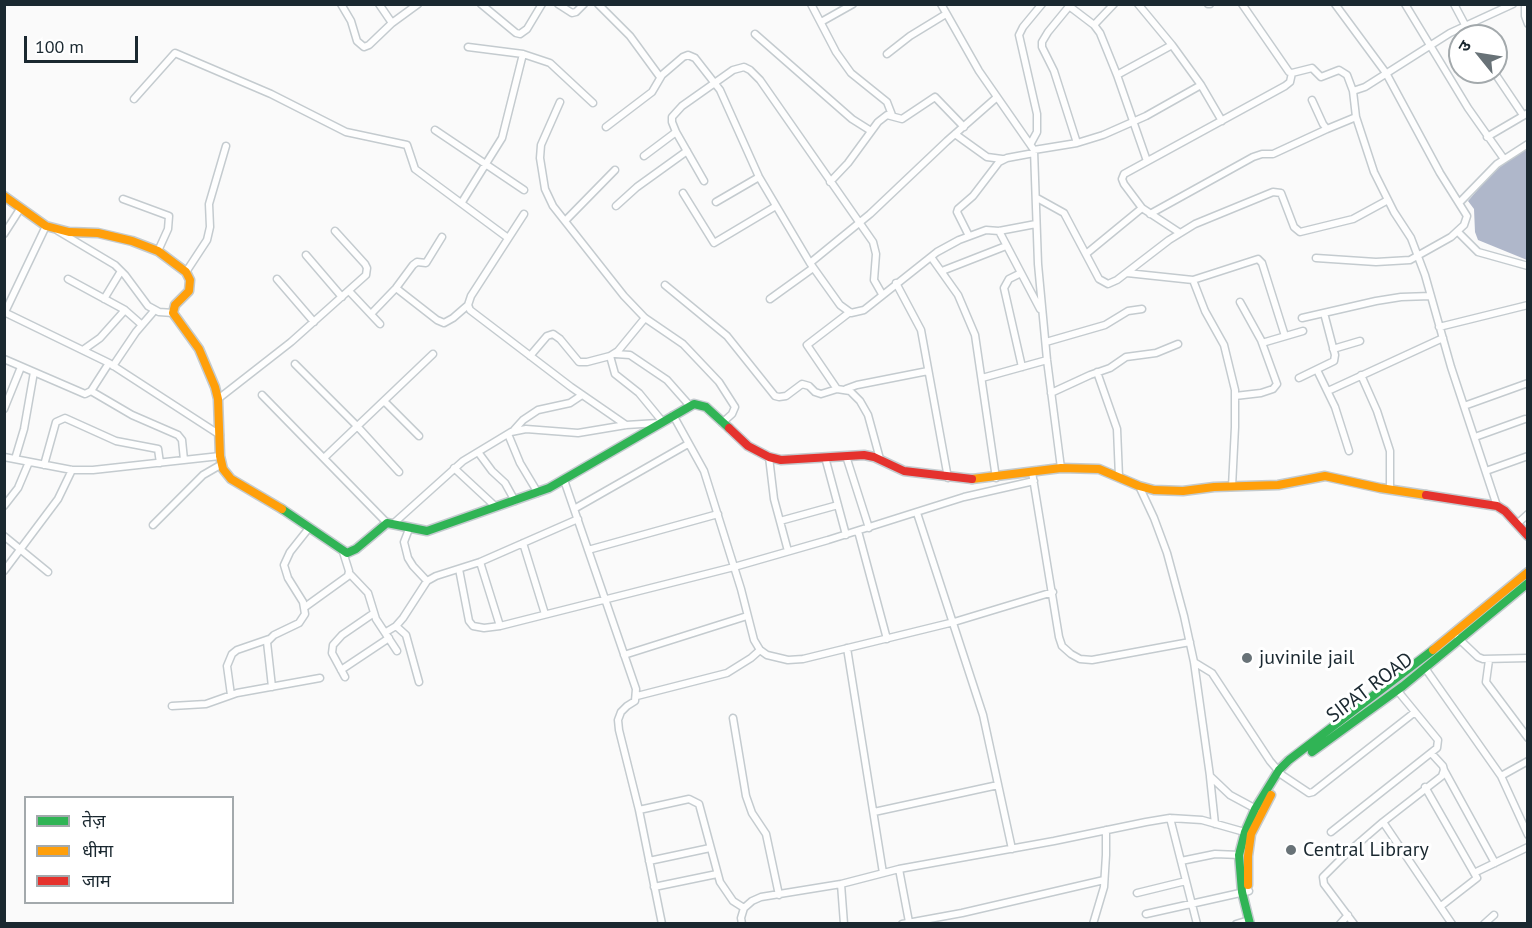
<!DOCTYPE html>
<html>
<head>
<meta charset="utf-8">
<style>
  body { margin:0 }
  #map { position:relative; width:1532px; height:928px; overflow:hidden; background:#fafafa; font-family:"PT Sans","Noto Sans Devanagari",sans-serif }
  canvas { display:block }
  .frame { position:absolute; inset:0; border:6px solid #1a2830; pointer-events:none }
  .legend { position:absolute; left:24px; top:796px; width:210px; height:108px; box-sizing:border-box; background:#fff; border:2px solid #a3a9ac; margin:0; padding:8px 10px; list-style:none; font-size:18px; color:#1a2830 }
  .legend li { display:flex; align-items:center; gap:12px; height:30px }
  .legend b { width:30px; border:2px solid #a3a9ac }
  .north { position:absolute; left:1448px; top:24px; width:60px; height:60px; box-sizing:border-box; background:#fff; border:2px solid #a3a9ac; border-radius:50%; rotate:300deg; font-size:16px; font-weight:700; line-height:24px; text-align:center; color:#1a2830 }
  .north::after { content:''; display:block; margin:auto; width:21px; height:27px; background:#687277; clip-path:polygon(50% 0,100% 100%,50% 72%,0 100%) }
  .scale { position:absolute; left:24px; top:36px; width:114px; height:27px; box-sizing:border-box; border:3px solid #1a2830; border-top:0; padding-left:8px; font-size:18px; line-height:21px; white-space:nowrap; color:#1a2830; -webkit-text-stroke:4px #fff; paint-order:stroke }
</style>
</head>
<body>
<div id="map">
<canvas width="1532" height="928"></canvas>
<div class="frame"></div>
<ul class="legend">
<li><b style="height:8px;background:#30b455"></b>तेज़</li>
<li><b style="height:8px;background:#ff9f0a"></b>धीमा</li>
<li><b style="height:8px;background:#e5322d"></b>जाम</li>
</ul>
<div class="north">उ</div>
<div class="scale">100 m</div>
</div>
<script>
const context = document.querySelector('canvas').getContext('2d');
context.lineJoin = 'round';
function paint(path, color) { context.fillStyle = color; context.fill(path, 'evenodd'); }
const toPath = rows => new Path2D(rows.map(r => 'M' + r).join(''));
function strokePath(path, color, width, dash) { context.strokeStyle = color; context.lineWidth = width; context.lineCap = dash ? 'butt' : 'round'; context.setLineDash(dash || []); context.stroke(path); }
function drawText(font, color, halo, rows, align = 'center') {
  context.font = font + ' "PT Sans",sans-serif'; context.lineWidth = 6; context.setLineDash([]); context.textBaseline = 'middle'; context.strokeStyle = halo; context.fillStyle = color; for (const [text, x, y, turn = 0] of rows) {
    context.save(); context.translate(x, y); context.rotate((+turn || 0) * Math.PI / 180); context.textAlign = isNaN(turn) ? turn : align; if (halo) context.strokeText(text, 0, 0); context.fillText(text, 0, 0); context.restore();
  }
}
paint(toPath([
  [1527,147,1527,260,1478,240,1475,232,1474,209,1468,201,1492,173]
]), '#afb7ca');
const street = toPath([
  [341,4,351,21,357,41,364,47,369,45,392,23,418,4],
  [379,4,392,23],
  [481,4,516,33,520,34,527,29,542,4],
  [558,4,572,13,576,12,584,4],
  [598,4,630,36,660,77],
  [811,4,836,52,851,73,887,102,892,115],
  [941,4,979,71,1034,150,1038,264,1047,360,1061,468],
  [1071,4,1048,32,1042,42,1042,47,1054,71,1077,143],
  [1138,4,1172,45,1201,85,1222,121],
  [1208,4,1210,4],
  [1242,4,1289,72,1292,73,1312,68,1321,77,1339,70,1347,75,1353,91,1356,117,1374,172,1394,212,1411,238,1425,275,1451,367,1497,506],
  [1405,4,1468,108,1504,159],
  [1454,4,1471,36],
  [1525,4,1525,16,1528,24],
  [1069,6,1094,25,1100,33,1117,75,1147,161],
  [821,22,853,4],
  [1094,25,1114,4],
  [755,34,852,119,871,131],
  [468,47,523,54,550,63,593,103],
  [887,54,910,36,946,14],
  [1494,72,1523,115],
  [1117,75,1172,45],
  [1353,91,1365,87,1450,33,1513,4],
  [134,99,175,53,271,94,346,132,407,145,415,169,508,238],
  [1312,100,1323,124,1327,129,1356,117],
  [560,102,541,145,540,158,545,189,553,206,624,296,645,318,683,344,719,382,735,407,732,414,722,423],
  [606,127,652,92,662,75,683,57,688,55,695,58,720,90,759,177,810,263,840,305,851,313,864,310,937,252,959,240,986,230,999,231,1036,224],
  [435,130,524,190],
  [955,134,987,157,1002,159],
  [1487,137,1528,113],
  [1031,143,1037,132,1037,114,1019,35,1023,27,1042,4],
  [1034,150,1077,143,1103,135,1146,116,1201,85],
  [644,156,676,132],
  [704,181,676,132,672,122,672,117,682,106,733,70,744,67,750,70,760,80,873,242,876,254,874,280,882,294],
  [830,182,848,163,878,122,887,115,902,119,935,97,964,127],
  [683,193,714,243,776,206],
  [1037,198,1064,213,1099,279,1108,284,1117,280,1169,240,1195,224,1273,192,1281,193,1294,227,1300,232,1353,219,1388,200],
  [123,199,169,216,168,229,158,251],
  [462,202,502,138,523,54],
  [716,202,759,177],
  [1460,202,1497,164,1528,144],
  [616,206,637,187,687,151],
  [524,214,471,296,468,305,470,310,571,387,626,425],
  [1150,214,1253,157,1262,154,1273,154,1327,129],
  [565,221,615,170],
  [58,231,115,265,125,275,148,306,159,312,173,313],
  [999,231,1040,309],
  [1458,232,1478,252,1528,266],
  [1180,233,1142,208,1124,184,1122,179,1124,174,1285,86,1290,82,1292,73],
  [4,234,20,209],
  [969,236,957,212,958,209,973,196,999,162,1007,158,1034,153],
  [1086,254,1142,208],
  [306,255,342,297],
  [931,257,958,295,975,335,996,478],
  [1316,258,1376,262,1410,260,1451,237,1464,225,1467,216,1440,173,1386,73,1335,4],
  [810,263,870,214,947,141,996,98],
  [942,271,1006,246],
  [186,272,207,240,210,227,209,204,226,146],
  [1021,273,1009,279,1004,288,1022,367],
  [1127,273,1193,280,1258,259,1262,263,1285,336],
  [68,279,125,310,142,325],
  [277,279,314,322],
  [1193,280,1205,311,1224,345,1235,390,1235,427,1232,487],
  [896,283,921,330,948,478],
  [665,285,727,336,775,396,779,397,786,396,802,384,809,386,815,392,821,394,837,389,850,391,860,401,868,415,880,459],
  [396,288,437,320,444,323,453,318,468,305],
  [349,291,380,324],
  [104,299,121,271],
  [770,299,813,268],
  [4,312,109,363,220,435],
  [5,312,46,226],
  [371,314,396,288,413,265,417,262,426,263,442,237],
  [1302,318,1376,301,1401,297,1431,296],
  [1439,327,1528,305],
  [1046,342,1105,325,1128,311,1142,309],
  [1262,343,1303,331],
  [1333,349,1360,341],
  [83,350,100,338,125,310],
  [615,354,630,355,667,380,690,406],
  [530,356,547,336,553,334,560,339,579,362,587,362,610,356,618,351,645,318],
  [610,356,615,374,639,393,662,421],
  [4,359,85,394,91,391,109,363],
  [295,364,357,426,399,472],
  [113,366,136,332,154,311],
  [1317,370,1335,407,1349,451],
  [1097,372,1117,429,1119,477],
  [1361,375,1377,411,1390,451,1390,489],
  [982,378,1047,360],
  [1299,378,1334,361,1335,355,1324,313],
  [837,389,807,345,850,312],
  [846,389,857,385,928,371],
  [91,391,132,415,178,435,182,440,184,460],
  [1328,391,1443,338],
  [1051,393,1090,375,1110,368,1126,357,1156,353,1178,344],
  [262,395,387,523],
  [1235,396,1261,393,1273,389,1277,384,1261,340,1240,302],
  [218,399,291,342,366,275,367,268,365,264,335,231],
  [384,401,419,436],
  [1464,406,1528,383],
  [4,409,21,367],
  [673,415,704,471,741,589,754,640,760,650,767,655,788,660,803,659,954,622,1053,592],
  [514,430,523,420,538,410,570,403,582,395],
  [508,434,520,463,538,493],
  [1475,437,1525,419],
  [478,452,492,471,505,483,515,501],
  [846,456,869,528],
  [4,457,72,470,93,470,220,456],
  [325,457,433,354],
  [769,457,774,499,788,551],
  [825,457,846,535],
  [15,459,24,429,34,372],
  [44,465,56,422,65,418,116,441,158,449,160,463],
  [454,468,496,507],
  [1486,471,1528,456],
  [1032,472,1059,637,1062,646,1071,654,1080,659,1092,660,1190,642],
  [564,480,636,689,635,701,627,706,621,712,618,720,619,730,639,810,662,924],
  [1139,486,1154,518,1167,553,1184,616,1194,662,1210,776,1230,795,1256,809],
  [4,506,18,488,29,462],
  [574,509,688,444],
  [917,513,983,715,1012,849],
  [780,521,838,505],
  [394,523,463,461,511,432,526,429,578,433,626,425,658,423],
  [1517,524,1528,514],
  [153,525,203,475,222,464],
  [409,529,404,542,408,558,413,566,427,581],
  [858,531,887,639],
  [4,536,48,572],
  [523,543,545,614],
  [588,550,718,514],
  [480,562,500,626],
  [459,569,469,621,473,626,484,628,500,626,734,567,828,540,964,497,1034,481],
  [4,571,58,499,72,470],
  [349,573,368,593,376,619,397,651],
  [305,607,348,576,349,571,343,552],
  [396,626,406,635,419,682],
  [386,632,396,626,403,618,427,581,436,576,480,562,578,519],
  [1458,638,1478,657,1483,659,1528,658],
  [847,648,883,873],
  [624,655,747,616],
  [1489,660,1486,682,1528,738],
  [1194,662,1212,673,1270,761,1282,775,1309,793,1313,792,1415,712],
  [1425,668,1501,776,1528,835],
  [341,670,389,638],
  [345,677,332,653,333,645,342,635,374,613],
  [272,687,267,642,274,635,299,623,305,614,303,602,288,578,284,565,290,552,309,528],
  [231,695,227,666,232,654,237,650,269,639],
  [637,696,727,673,751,658,760,650],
  [172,706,206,704,237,693,320,678],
  [733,718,746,796,752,813,766,834,779,895],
  [1444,770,1495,863],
  [1501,776,1528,761],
  [1210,777,1215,824],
  [1425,787,1477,878,1441,906],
  [639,810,689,799,699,804,720,882,733,901,744,908],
  [874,812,998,785],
  [1170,818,1197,924],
  [1383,822,1452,924],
  [1331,832,1437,748,1438,740,1397,690],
  [649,861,710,848],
  [1181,861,1215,854,1240,855],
  [899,869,909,922],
  [1474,873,1528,847],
  [841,884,844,924],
  [654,887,717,874],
  [1137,893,1186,881],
  [1146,914,1249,891],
  [742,924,741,918,744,908,752,901,761,897,841,884,899,869,1054,841,1146,822,1170,818,1202,820,1248,833],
  [902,924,962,913,1104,880],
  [1093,924,1104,887,1106,855,1106,830],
  [1236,924,1249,920],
  [1340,924,1348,915],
  [1354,924,1324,884,1323,877,1346,854,1383,822,1442,776,1444,770,1443,766,1432,754],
  [1484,924,1494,915]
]);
const fast = toPath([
  [282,509,347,553,356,549,387,523,427,531,549,488,694,404,706,407,729,428],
  [1312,752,1403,686,1528,583],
  [1250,924,1242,892,1239,855,1245,832,1255,809,1279,770,1289,760,1433,650]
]);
const slow = toPath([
  [4,196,46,226,69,232,98,233,132,241,158,251,186,272,190,280,189,291,175,305,173,313,199,349,215,387,218,399,220,456,223,469,231,479,282,509],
  [972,479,1061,468,1099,469,1139,486,1154,490,1183,491,1214,487,1278,485,1325,476,1380,488,1426,495],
  [1433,650,1528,572],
  [1248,885,1248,856,1251,834,1271,795]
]);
const jam = toPath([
  [729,428,748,446,769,457,781,460,864,455,874,457,904,471,972,479],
  [1426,495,1497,506,1505,511,1528,536]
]);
strokePath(street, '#c4cbcf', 9);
strokePath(fast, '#c4cbcf', 11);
strokePath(slow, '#c4cbcf', 11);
strokePath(jam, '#c4cbcf', 11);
strokePath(street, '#fefefe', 6);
strokePath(fast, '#30b455', 8);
strokePath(slow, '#ff9f0a', 8);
strokePath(jam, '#e5322d', 8);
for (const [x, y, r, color] of [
  [1247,658,6,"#687277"],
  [1291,850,6,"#687277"]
]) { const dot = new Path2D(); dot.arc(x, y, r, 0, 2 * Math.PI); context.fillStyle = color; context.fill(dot); strokePath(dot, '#fff', 2); }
drawText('20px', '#1a2830', '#fff', [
  ["juvinile jail",1259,658],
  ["Central Library",1303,850]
], 'left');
drawText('20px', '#1a2830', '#fff', [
  ["SIPAT ROAD",1370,688,-37]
]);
</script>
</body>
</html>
